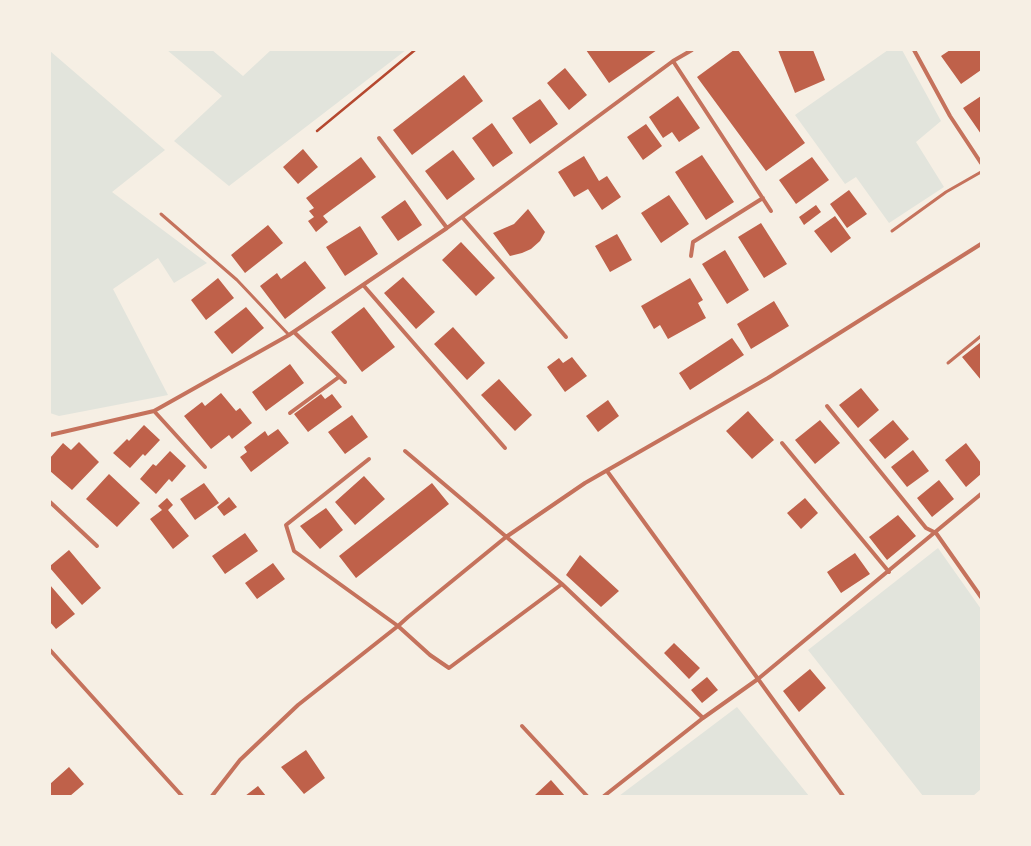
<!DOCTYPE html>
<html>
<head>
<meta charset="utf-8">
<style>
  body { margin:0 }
  #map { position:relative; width:1031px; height:846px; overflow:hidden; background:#f6efe4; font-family:"DejaVu Sans",sans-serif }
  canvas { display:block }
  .frame { position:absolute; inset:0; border:51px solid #f6efe4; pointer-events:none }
</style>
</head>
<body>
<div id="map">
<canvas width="1031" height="846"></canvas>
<div class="frame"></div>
</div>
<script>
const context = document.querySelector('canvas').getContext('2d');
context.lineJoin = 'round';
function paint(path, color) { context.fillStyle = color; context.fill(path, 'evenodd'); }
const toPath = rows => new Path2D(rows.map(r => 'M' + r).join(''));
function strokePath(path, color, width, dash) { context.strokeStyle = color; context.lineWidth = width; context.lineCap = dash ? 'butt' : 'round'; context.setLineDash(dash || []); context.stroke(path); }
paint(toPath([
  [167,50,212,50,243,76,271,50,406,50,229,186,174,141,222,96],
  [888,50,902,50,941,121,916,142,944,187,889,223,856,177,845,184,795,115],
  [50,51,165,150,112,192,207,263,174,283,158,258,113,289,168,395,59,416,50,413],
  [938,548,981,609,981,789,973,796,923,796,808,650],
  [737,707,809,796,619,796]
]), '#e2e4dc');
paint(toPath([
  [586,50,657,50,609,83],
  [734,50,738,50,805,143,766,171,697,77],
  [778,50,813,50,825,80,795,93],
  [950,50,981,50,981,70,961,84,941,56],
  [565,68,587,95,569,110,547,83],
  [464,75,483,101,412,155,393,130],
  [678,96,700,128,679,142,672,132,663,138,649,117],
  [981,96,981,134,963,108],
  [540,99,558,124,530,144,512,118],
  [492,123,513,153,493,167,472,138],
  [646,124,662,146,643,160,627,137],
  [303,149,318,167,298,184,283,167],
  [453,150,475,179,447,200,425,171],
  [702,155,734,202,706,220,675,172],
  [584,156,599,181,607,176,621,197,602,210,588,189,574,197,558,172],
  [361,157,376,177,323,216,328,222,316,232,308,221,314,217,309,211,314,208,306,198],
  [812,157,829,180,796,204,779,180],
  [849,190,867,214,847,228,830,204],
  [669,195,689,224,661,243,641,213],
  [405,200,422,225,398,241,381,217],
  [816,205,821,212,804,225,799,217],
  [528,209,545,232,540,241,531,249,522,253,510,256,493,233,514,224],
  [835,216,851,238,831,253,814,231],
  [761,223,787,264,764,278,738,237],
  [268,225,283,243,245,273,231,255],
  [360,226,378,254,345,276,326,247],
  [617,234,632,260,610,272,595,246],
  [461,242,495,278,476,296,442,260],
  [725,250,749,290,727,304,702,264],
  [305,261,326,288,285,319,260,286,277,273,281,279],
  [403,277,435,312,416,329,384,293],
  [218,278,234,298,206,320,191,300],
  [690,278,703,300,698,303,706,318,668,339,660,325,654,329,641,306],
  [774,301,789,326,751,349,737,324],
  [246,307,264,328,232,354,214,332],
  [364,307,395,347,362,372,331,332],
  [453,327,485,363,467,380,434,344],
  [732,338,744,355,690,390,679,373],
  [981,342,981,380,962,357],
  [572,357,587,376,565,392,547,367,559,358,563,363],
  [290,364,304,383,266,411,252,392],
  [499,379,532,415,515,431,481,395],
  [861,388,879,410,858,428,839,405],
  [221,393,236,411,240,408,252,423,232,439,229,435,211,449,184,416,202,402,205,406],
  [321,394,325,399,332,394,342,407,308,432,294,414],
  [608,400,619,416,598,432,586,416],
  [748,411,774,440,752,459,726,431],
  [352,415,368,437,345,454,328,432],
  [820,420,840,443,815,464,795,440],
  [893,420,909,439,885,459,869,440],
  [144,425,160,440,145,456,143,454,130,468,113,453,127,439,129,441],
  [278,429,289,443,251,472,240,457,247,452,244,447,265,431,268,436],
  [79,442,99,462,72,490,50,471,50,458,63,443,71,450],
  [966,443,981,463,981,474,966,487,945,460],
  [913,450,929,471,907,487,891,467],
  [170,451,186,466,172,482,169,479,156,494,140,479,153,464,156,466],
  [109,474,140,503,117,527,86,499],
  [364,476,385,499,355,525,335,502],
  [939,480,954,499,932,517,917,498],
  [204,483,219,503,195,520,180,499],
  [432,483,449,504,356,578,339,556],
  [229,497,237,507,224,516,217,507],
  [167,498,173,505,168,510,189,536,173,549,150,519,162,510,158,506],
  [805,498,818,513,801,529,787,513],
  [326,508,343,530,320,549,300,526],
  [898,515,916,536,887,560,869,537],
  [245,533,258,551,225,574,212,556],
  [69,550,101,588,82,605,50,568,50,566],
  [855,553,870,574,841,593,827,572],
  [580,555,619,591,601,607,566,575],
  [273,563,285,579,257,599,245,583],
  [50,585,75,614,56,629,50,622],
  [674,643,700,668,689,679,664,653],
  [810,669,826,688,799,712,783,691],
  [707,677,718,690,702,703,691,690],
  [306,750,325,778,304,794,281,767],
  [69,767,84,784,70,796,50,796,50,784],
  [551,780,565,796,534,796],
  [258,786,266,796,245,796]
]), '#bf614a');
strokePath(toPath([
  [317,131,415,50]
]), '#b5482f', 2.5);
strokePath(toPath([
  [161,214,237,280,289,335],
  [892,231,946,192,981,172],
  [948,363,981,336]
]), '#c5725c', 3);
strokePath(toPath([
  [914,50,950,116,981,163],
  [673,61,771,211],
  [379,138,447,228],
  [462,217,566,337],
  [691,256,693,242,763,198],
  [364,286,505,448],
  [294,332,345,382],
  [827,406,926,528,936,533,981,597],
  [154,411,205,467],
  [290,413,339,377],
  [50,435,154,411,289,335,447,228,673,61,692,50],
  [782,443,889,572],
  [405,451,562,584,703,718],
  [369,459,286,525,294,551,398,626,430,655,449,668,562,584],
  [607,471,843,796],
  [50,502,97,546],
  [50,650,182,796],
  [522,726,587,796],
  [212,796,240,760,298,705,398,626,408,617,506,537,585,483,768,378,981,244],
  [604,796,703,718,758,679,981,494]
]), '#c5725c', 4);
</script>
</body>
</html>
